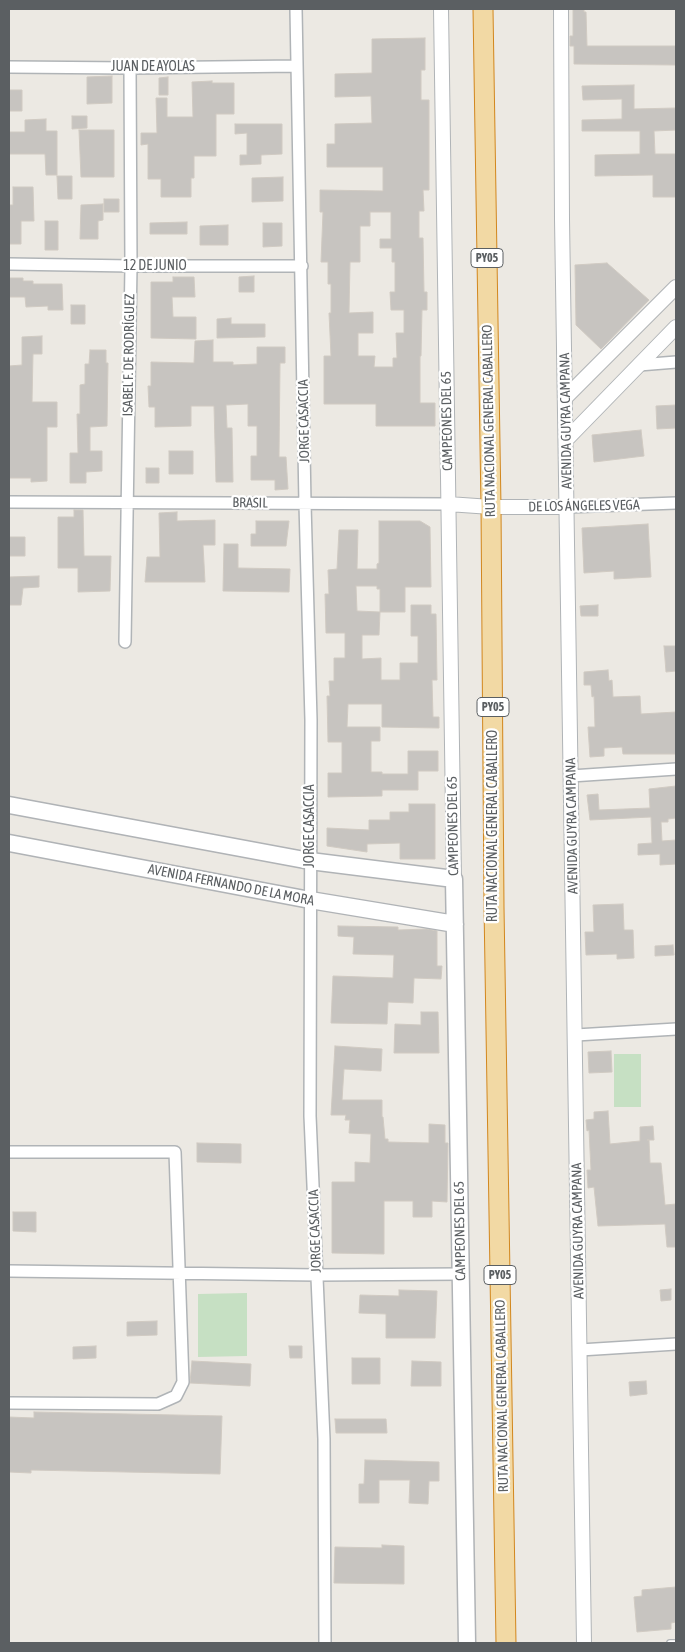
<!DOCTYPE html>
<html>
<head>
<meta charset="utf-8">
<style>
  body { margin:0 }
  #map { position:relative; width:685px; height:1652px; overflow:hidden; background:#ece9e3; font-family:"Asap Condensed",sans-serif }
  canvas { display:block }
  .frame { position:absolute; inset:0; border:10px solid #5b5f62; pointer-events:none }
</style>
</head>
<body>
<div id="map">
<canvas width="685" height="1652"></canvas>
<div class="frame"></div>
</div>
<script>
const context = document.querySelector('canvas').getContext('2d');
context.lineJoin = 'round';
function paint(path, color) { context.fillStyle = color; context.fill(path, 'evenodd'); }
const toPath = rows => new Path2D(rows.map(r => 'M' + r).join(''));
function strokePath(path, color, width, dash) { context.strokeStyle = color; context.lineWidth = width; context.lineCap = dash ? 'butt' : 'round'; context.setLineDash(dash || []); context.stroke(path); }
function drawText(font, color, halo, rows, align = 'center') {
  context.font = font + ' "Asap Condensed",sans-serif'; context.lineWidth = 4.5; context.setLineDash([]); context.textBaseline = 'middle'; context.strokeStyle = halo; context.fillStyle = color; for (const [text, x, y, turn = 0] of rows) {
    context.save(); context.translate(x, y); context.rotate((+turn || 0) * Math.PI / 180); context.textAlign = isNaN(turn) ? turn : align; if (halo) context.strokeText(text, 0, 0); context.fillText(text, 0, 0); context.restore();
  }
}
paint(toPath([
  [614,1054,641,1054,641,1107,614,1107],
  [247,1293,247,1356,198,1357,198,1294]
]), '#c6e0c3');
const building = toPath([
  [573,9,584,9,584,12,586,12,587,46,676,46,676,65,574,64,574,46,570,46,570,36,573,36,573,9],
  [425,38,425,70,421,70,421,100,429,100,429,190,423,190,424,211,419,211,419,238,423,238,424,292,427,292,427,310,422,310,421,356,420,356,420,403,435,403,435,426,376,426,376,404,324,404,324,356,331,356,329,313,331,313,331,284,328,284,328,262,321,262,323,212,320,212,320,190,383,191,383,167,327,167,327,144,335,144,335,124,372,123,371,96,335,97,335,74,372,73,372,39,425,38],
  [370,212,391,212,391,239,380,239,380,248,392,248,392,262,395,262,395,292,390,292,391,310,404,310,404,333,396,333,397,358,393,358,393,367,374,367,375,356,358,356,358,333,373,333,373,312,349,313,350,262,360,262,360,226,370,226,370,212],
  [112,76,112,103,87,104,87,77,112,76],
  [168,77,168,95,159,95,159,78,168,77],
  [212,81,212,83,234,83,234,114,216,114,216,156,194,156,194,178,191,178,191,197,161,197,161,179,148,179,148,144,141,145,141,133,157,133,156,98,167,98,167,117,193,117,192,82,212,81],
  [634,85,634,109,676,108,676,130,654,131,655,154,676,154,676,197,653,197,653,175,595,176,595,155,640,154,640,131,582,131,582,120,622,119,622,99,583,100,582,86,634,85],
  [9,90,22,90,22,111,9,111,9,90],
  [72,116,87,116,87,128,72,129,72,116],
  [46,119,46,131,57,131,57,175,46,175,45,154,9,154,9,132,25,132,25,120,46,119],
  [235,124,282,124,282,154,261,155,261,164,240,165,240,155,247,155,247,133,235,134,235,124],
  [79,130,114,130,114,177,81,177,79,130],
  [57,176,72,176,72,199,58,199,57,176],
  [283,177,283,201,252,202,252,178,283,177],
  [13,187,33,187,34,221,21,221,21,244,9,244,9,205,13,205,13,187],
  [104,199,119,199,119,212,104,212,104,199],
  [103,204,103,220,98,221,98,239,80,239,81,205,103,204],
  [45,221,58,221,58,250,45,250,45,221],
  [187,222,187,234,150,234,150,223,187,222],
  [263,223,282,223,282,246,263,247,263,223],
  [228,225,228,245,200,245,200,226,228,225],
  [607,263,649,300,601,349,576,325,575,265,607,263],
  [254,276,254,292,239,292,239,277,254,276],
  [173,277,194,277,195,297,172,297,173,317,196,317,196,339,151,338,151,282,173,282,173,277],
  [9,278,23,278,23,281,33,281,33,284,62,284,63,310,48,310,48,306,26,307,25,297,9,297,9,278],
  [71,305,85,305,85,324,71,324,71,305],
  [231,318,231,324,265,324,265,337,217,338,217,319,231,318],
  [42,336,42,354,33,354,32,402,57,402,57,427,47,427,47,481,31,482,31,478,9,478,9,366,22,365,22,337,42,336],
  [213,340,213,362,233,362,233,365,257,364,257,347,285,347,285,363,280,363,279,457,286,457,288,489,275,490,275,480,251,480,251,456,257,456,257,426,248,426,248,404,226,405,227,428,232,428,233,482,216,482,214,406,191,406,191,426,155,427,155,407,149,407,148,386,151,386,151,362,194,363,195,341,213,340],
  [90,350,106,350,106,363,108,363,107,426,90,427,90,451,102,451,102,471,86,472,86,483,70,483,70,453,78,453,77,414,80,414,80,385,85,384,85,364,89,364,90,350],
  [676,405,676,428,657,429,656,406,676,405],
  [641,430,644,456,594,462,592,435,641,430],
  [169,451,193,451,193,474,169,474,169,451],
  [146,468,159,468,159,483,146,483,146,468],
  [74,510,83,510,84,556,111,556,110,591,78,592,78,568,58,568,58,517,74,517,74,510],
  [177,512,177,521,215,520,215,545,203,545,205,582,145,582,147,557,160,557,159,513,177,512],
  [256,521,289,521,286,546,251,546,251,534,256,534,256,521],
  [379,521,420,521,430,527,431,587,405,587,405,612,380,612,379,635,362,635,362,659,381,658,381,680,400,680,400,663,418,663,418,636,411,636,411,605,431,605,431,614,436,614,437,680,432,680,433,717,439,717,439,728,382,727,382,704,348,704,347,727,380,727,380,741,371,741,371,772,382,772,382,774,408,774,408,751,438,751,438,771,418,771,418,790,382,790,382,796,328,797,328,773,342,773,342,742,328,742,327,696,330,696,329,681,334,681,334,658,345,658,345,633,326,633,325,594,329,594,328,570,337,569,339,530,358,530,357,569,377,569,377,564,379,563,379,521],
  [356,586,377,586,377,589,380,589,380,612,357,611,356,586],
  [648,524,651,577,614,579,614,571,584,573,582,528,648,524],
  [9,537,25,537,25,556,9,556,9,537],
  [224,544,238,544,238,568,290,569,289,592,223,591,224,544],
  [39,576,39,587,23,588,21,605,9,605,9,577,39,576],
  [598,605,598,616,581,616,580,606,598,605],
  [664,646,676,646,676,671,666,672,664,646],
  [608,670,609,681,612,680,613,697,640,696,641,714,676,712,676,754,623,754,622,747,604,748,604,756,590,757,588,727,595,727,594,696,592,697,591,685,584,685,584,672,608,670],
  [676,786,676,818,668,819,668,822,661,822,662,841,676,840,676,864,660,865,660,854,638,855,638,844,652,843,651,817,590,820,587,795,598,794,599,810,650,808,649,789,676,786],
  [409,804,435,804,435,859,400,859,400,843,367,844,367,852,327,846,327,828,369,830,369,820,390,820,390,812,409,812,409,804],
  [623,904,624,930,633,930,634,958,617,959,617,954,586,955,585,932,594,932,593,905,623,904],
  [338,926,398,927,398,930,427,929,437,931,437,966,442,966,441,979,414,978,413,1003,388,1002,387,1024,331,1023,333,976,393,978,394,955,353,954,354,937,338,936,338,926],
  [673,945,674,955,655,956,655,946,673,945],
  [421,1012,438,1012,439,1053,394,1053,395,1024,421,1025,421,1012],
  [335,1046,382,1049,381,1071,344,1069,342,1100,382,1100,382,1117,383,1117,385,1139,388,1139,388,1142,429,1143,429,1124,445,1125,445,1143,448,1143,447,1202,432,1201,432,1217,413,1217,413,1201,384,1201,384,1254,332,1253,332,1182,355,1182,355,1162,370,1163,371,1134,349,1133,350,1120,345,1120,346,1115,331,1115,335,1046],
  [611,1051,612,1072,589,1073,588,1052,611,1051],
  [608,1111,610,1144,640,1141,640,1127,653,1126,654,1140,647,1140,649,1140,650,1163,661,1163,665,1205,676,1204,676,1247,667,1247,665,1224,598,1226,594,1187,588,1188,587,1170,591,1170,589,1130,587,1131,586,1120,594,1119,594,1112,608,1111],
  [197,1143,241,1144,241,1163,197,1162,197,1143],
  [13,1212,36,1212,36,1232,13,1231,13,1212],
  [671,1289,671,1300,661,1301,660,1290,671,1289],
  [399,1290,437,1291,435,1338,386,1338,386,1314,359,1313,360,1295,399,1296,399,1290],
  [157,1321,157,1335,127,1336,127,1322,157,1321],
  [96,1346,96,1358,73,1359,73,1347,96,1346],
  [289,1346,302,1346,302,1358,290,1358,289,1346],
  [352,1358,380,1358,380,1384,352,1384,352,1358],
  [192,1361,251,1364,250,1386,190,1383,192,1361],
  [412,1361,441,1362,441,1386,411,1386,412,1361],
  [646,1381,647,1394,630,1396,629,1382,646,1381],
  [34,1412,222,1416,220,1474,31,1470,31,1473,9,1472,9,1417,34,1418,34,1412],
  [335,1419,386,1419,387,1433,336,1433,335,1419],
  [365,1460,439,1462,439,1481,429,1481,428,1504,409,1503,410,1480,379,1480,379,1503,359,1503,359,1484,364,1484,365,1460],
  [382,1545,404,1546,404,1584,334,1583,335,1547,382,1548,382,1545],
  [676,1587,676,1622,671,1623,671,1629,637,1632,634,1597,642,1596,642,1590,676,1587]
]);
paint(building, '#c7c4c0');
strokePath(building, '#d0cac2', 1);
const service = toPath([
  [670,1643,676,1643]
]);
const minor = toPath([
  [296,9,305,504,311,720,310,1116,324,1439,325,1643],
  [9,67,130,68,297,66],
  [9,264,131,266,302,266],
  [639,365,676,362],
  [9,502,448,504],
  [567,507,676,503],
  [125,642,131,266,130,68],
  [571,776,676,769],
  [576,1035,676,1029],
  [9,1152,175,1152,183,1382,176,1396,158,1404,9,1403],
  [9,1271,317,1275,461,1274],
  [580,1350,676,1344]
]);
const tertiary = toPath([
  [441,9,454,879],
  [561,9,562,219,584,1643],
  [565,398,676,287],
  [566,440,676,327],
  [448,504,491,507,567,507]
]);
const secondary = toPath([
  [9,805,310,861,454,879,467,1643],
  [9,843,310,900,455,924]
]);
const trunk = toPath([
  [483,9,491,507,494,907,506,1643]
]);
strokePath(service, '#b0b4b7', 8);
strokePath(minor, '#b0b4b7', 14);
strokePath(tertiary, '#b0b4b7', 16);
strokePath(secondary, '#b0b3b6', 19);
strokePath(trunk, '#d2871e', 21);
strokePath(service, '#fff', 5.5);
strokePath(minor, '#fff', 11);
strokePath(tertiary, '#fff', 14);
strokePath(secondary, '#fff', 16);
strokePath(trunk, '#f2d9a4', 19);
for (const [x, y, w] of [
  [487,258,32],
  [493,707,32],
  [500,1275,32]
]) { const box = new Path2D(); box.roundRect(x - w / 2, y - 9.5, w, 19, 4); context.fillStyle = '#fff'; context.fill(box); strokePath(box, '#5b5f62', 1); }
drawText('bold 12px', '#5b5f62', null, [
  ["PY05",487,258],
  ["PY05",493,707],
  ["PY05",500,1275]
]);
drawText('14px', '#5b5f62', '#fff', [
  ["JUAN DE AYOLAS",153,67],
  ["12 DE JUNIO",155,266],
  ["ISABEL F. DE RODRÍGUEZ",129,355,-89],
  ["JORGE CASACCIA",304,421,-91],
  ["CAMPEONES DEL 65",447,421,-91],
  ["RUTA NACIONAL GENERAL CABALLERO",489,421,-91],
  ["AVENIDA GUYRA CAMPANA",566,421,-91],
  ["BRASIL",250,503,1],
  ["DE LOS ÁNGELES VEGA",584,506,-1],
  ["JORGE CASACCIA",310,826,-90],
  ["CAMPEONES DEL 65",453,826,-91],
  ["RUTA NACIONAL GENERAL CABALLERO",493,826,-90],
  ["AVENIDA GUYRA CAMPANA",572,826,-91],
  ["AVENIDA FERNANDO DE LA MORA",231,885,11],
  ["JORGE CASACCIA",315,1231,-92],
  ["CAMPEONES DEL 65",460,1231,-91],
  ["AVENIDA GUYRA CAMPANA",578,1231,-91],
  ["RUTA NACIONAL GENERAL CABALLERO",502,1396,-91]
]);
</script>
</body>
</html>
